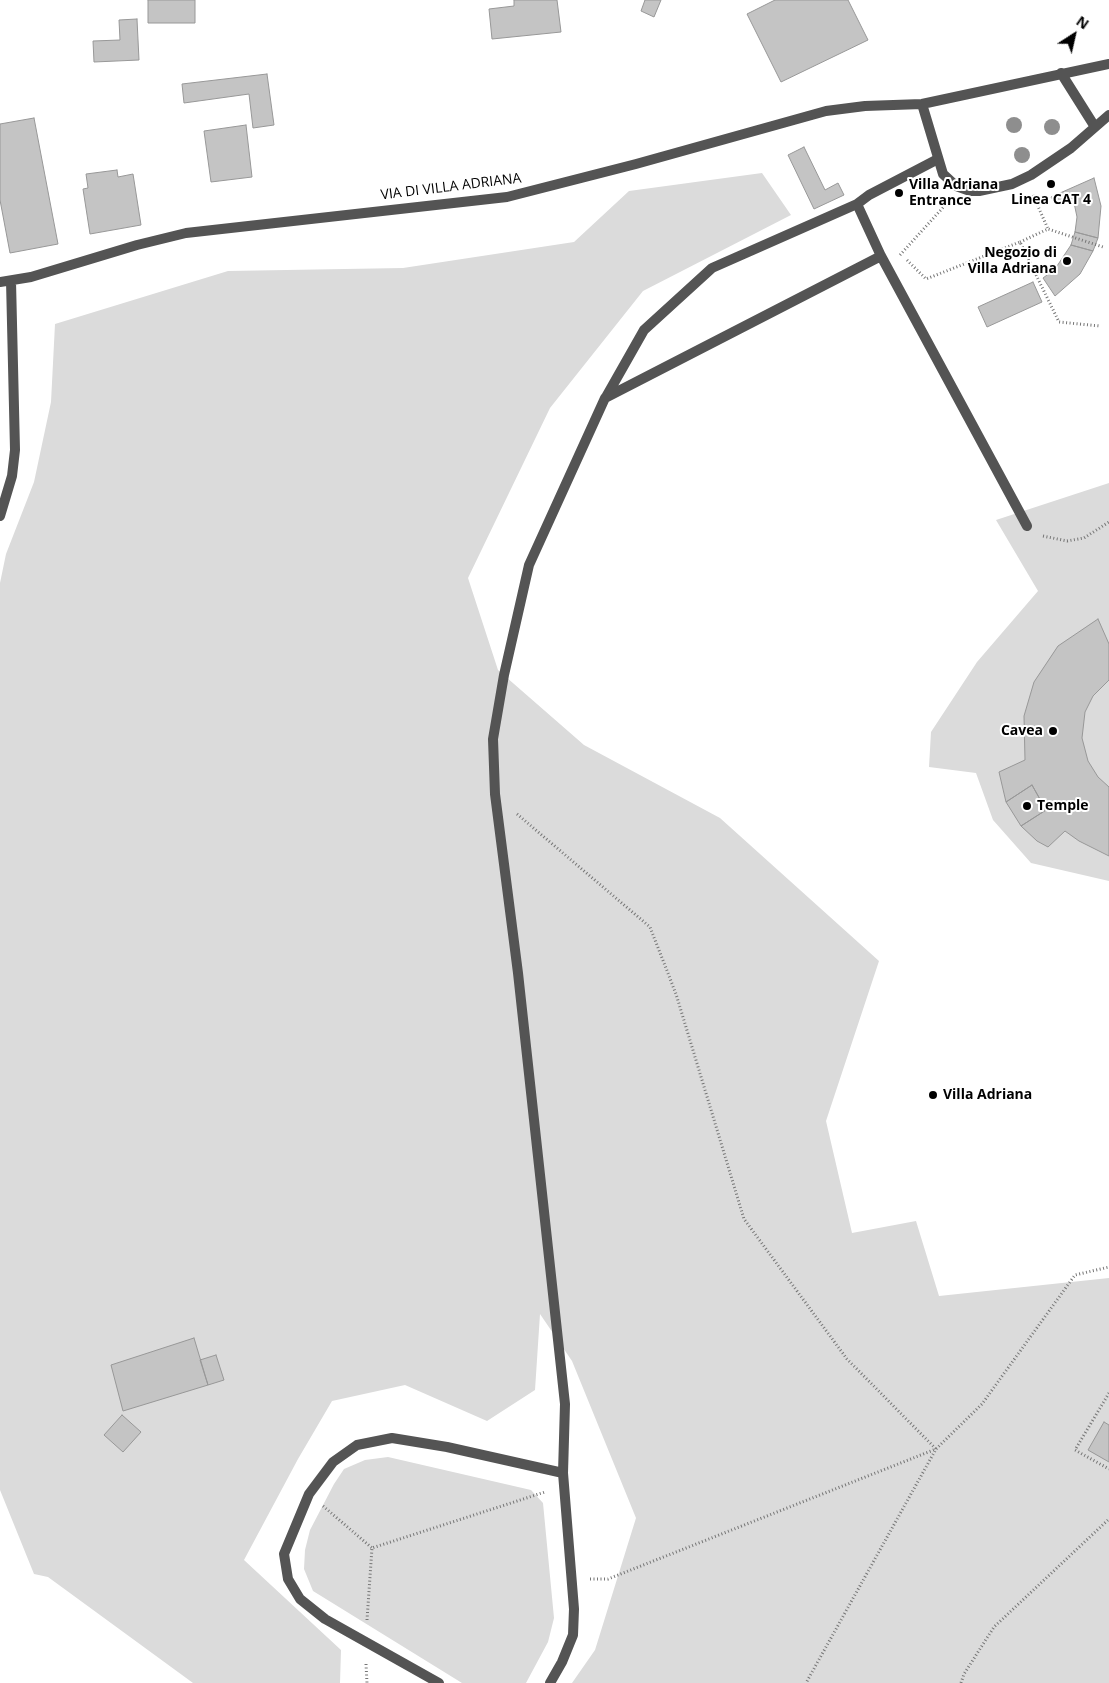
<!DOCTYPE html>
<html>
<head>
<meta charset="utf-8">
<style>
  body { margin:0 }
  #map { position:relative; width:1109px; height:1683px; overflow:hidden; background:#fff; font-family:"Open Sans",sans-serif }
  canvas { display:block }
  .north { position:absolute; left:1049px; top:10px; width:50px; height:50px; -webkit-text-stroke:4px #fff; paint-order:stroke; rotate:35deg; font-size:14px; font-weight:700; line-height:20px; text-align:center; color:#000 }
  .north::after { content:''; display:block; margin:auto; width:18px; height:22px; background:#000; clip-path:polygon(50% 0,100% 100%,50% 72%,0 100%) }
</style>
</head>
<body>
<div id="map">
<canvas width="1109" height="1683"></canvas>
<div class="north">N</div>
</div>
<script>
const context = document.querySelector('canvas').getContext('2d');
context.lineJoin = 'round';
function paint(path, color) { context.fillStyle = color; context.fill(path, 'evenodd'); }
const toPath = rows => new Path2D(rows.map(r => 'M' + r).join(''));
function strokePath(path, color, width, dash) { context.strokeStyle = color; context.lineWidth = width; context.lineCap = dash ? 'butt' : 'round'; context.setLineDash(dash || []); context.stroke(path); }
function drawText(font, color, halo, rows, align = 'center') {
  context.font = font + ' "Open Sans",sans-serif'; context.lineWidth = 4; context.setLineDash([]); context.textBaseline = 'middle'; context.strokeStyle = halo; context.fillStyle = color; for (const [text, x, y, turn = 0] of rows) {
    context.save(); context.translate(x, y); context.rotate((+turn || 0) * Math.PI / 180); context.textAlign = isNaN(turn) ? turn : align; if (halo) context.strokeText(text, 0, 0); context.fillText(text, 0, 0); context.restore();
  }
}
paint(toPath([
  [762,173,791,215,643,291,550,408,468,578,498,670,584,745,720,818,879,961,826,1121,852,1233,916,1221,939,1296,1109,1278,1109,1683,572,1683,595,1650,636,1518,572,1361,540,1314,535,1390,487,1421,405,1385,332,1401,298,1459,244,1560,341,1650,340,1683,193,1683,48,1577,34,1574,0,1490,0,583,6,554,34,482,51,402,55,324,228,271,403,268,574,242,629,191],
  [1109,483,1109,881,1031,863,993,820,976,773,929,767,931,732,977,662,1038,591,996,520],
  [388,1457,531,1490,543,1503,554,1618,548,1642,526,1683,462,1683,313,1591,304,1569,305,1550,310,1530,334,1484,344,1469,365,1460]
]), '#dbdbdb');
const building = toPath([
  [148,0,195,0,195,23,148,23,148,0],
  [514,0,557,0,561,32,492,39,489,9,514,6,514,0],
  [645,0,661,0,654,17,641,11,645,0],
  [775,0,848,0,868,40,781,82,747,14,775,0],
  [137,19,139,60,94,62,93,41,120,40,119,20,137,19],
  [267,74,274,125,253,128,249,94,184,103,182,84,267,74],
  [34,118,58,244,10,253,0,200,0,124,34,118],
  [246,125,252,177,211,182,204,131,246,125],
  [804,147,825,190,838,183,844,195,814,209,788,155,804,147],
  [117,170,118,177,133,174,141,225,90,234,83,189,88,188,86,174,117,170],
  [1094,178,1101,206,1098,238,1075,232,1077,217,1073,198,1055,204,1051,197,1094,178],
  [1075,232,1098,238,1093,251,1071,245,1075,232],
  [1071,245,1093,251,1080,274,1055,296,1043,278,1055,269,1071,245],
  [1033,282,1042,302,987,327,978,307,1033,282],
  [1098,619,1109,644,1109,680,1093,696,1085,712,1082,738,1088,761,1098,777,1109,787,1109,856,1079,841,1065,831,1048,847,1037,841,1021,826,1046,810,1032,785,1006,802,999,772,1025,760,1024,716,1034,682,1058,646,1098,619],
  [1032,785,1046,810,1021,826,1006,802,1032,785],
  [194,1338,208,1385,123,1411,111,1365,194,1338],
  [216,1355,224,1380,208,1385,200,1360,216,1355],
  [122,1415,141,1432,123,1452,104,1435,122,1415],
  [1104,1422,1109,1425,1109,1462,1088,1450,1104,1422]
]);
paint(building, '#c4c4c4');
strokePath(building, '#989898', 1);
strokePath(toPath([
  [1033,195,1048,229],
  [1020,242,1048,229,1103,247],
  [900,255,948,202],
  [907,260,926,279,1020,242,1059,322,1100,326],
  [1043,536,1067,541,1084,538,1109,522],
  [517,814,650,927,676,994,744,1219,847,1359,936,1449,806,1683],
  [1109,1393,1075,1450,1109,1469],
  [323,1506,372,1548],
  [590,1579,608,1579,936,1449,982,1404,1075,1275,1109,1267],
  [367,1620,372,1548,545,1492],
  [366,1664,367,1683],
  [961,1683,964,1674,994,1627,1109,1519]
]), '#767676', 3, [1, 2.5]);
strokePath(toPath([
  [857,204,869,195,938,159],
  [606,397,644,330,712,268,857,204,881,256,1027,526],
  [439,1683,325,1619,300,1599,288,1579,284,1554,309,1494,333,1462,357,1445,392,1438,447,1447,563,1473],
  [550,1683,562,1662,573,1635,574,1609,563,1473,565,1404,518,973,495,794,493,739,504,675,529,565,605,398,881,256]
]), '#545454', 10);
strokePath(toPath([
  [1061,73,1095,127],
  [922,104,943,174,956,186,970,191,979,191,1012,184,1031,175,1071,148,1109,115],
  [0,282,31,277,137,245,186,233,507,197,636,164,826,111,865,106,922,104,1109,64],
  [0,516,12,476,15,450,11,281]
]), '#545454', 10);
context.fillStyle = '#8e8e8e';
for (const [x, y] of [
  [1014,125],
  [1052,127],
  [1022,155]
]) { context.beginPath(); context.arc(x, y, 8, 0, 2 * Math.PI); context.fill(); }
for (const [x, y, r, color] of [
  [1051,184,5,"#000"],
  [899,193,5,"#000"],
  [1067,261,5,"#000"],
  [1053,731,5,"#000"],
  [1027,806,5,"#000"],
  [933,1095,5,"#000"]
]) { const dot = new Path2D(); dot.arc(x, y, r, 0, 2 * Math.PI); context.fillStyle = color; context.fill(dot); strokePath(dot, '#fff', 2); }
drawText('bold 14px', '#000', '#fff', [
  ["Villa Adriana",909,185],
  ["Entrance",909,201],
  ["Linea CAT 4",1051,200,"center"],
  ["Negozio di",1057,253,"right"],
  ["Villa Adriana",1057,269,"right"],
  ["Cavea",1043,731,"right"],
  ["Temple",1037,806],
  ["Villa Adriana",943,1095]
], 'left');
drawText('14px', '#000', '#fff', [
  ["VIA DI VILLA ADRIANA",451,187,-7]
]);
</script>
</body>
</html>
